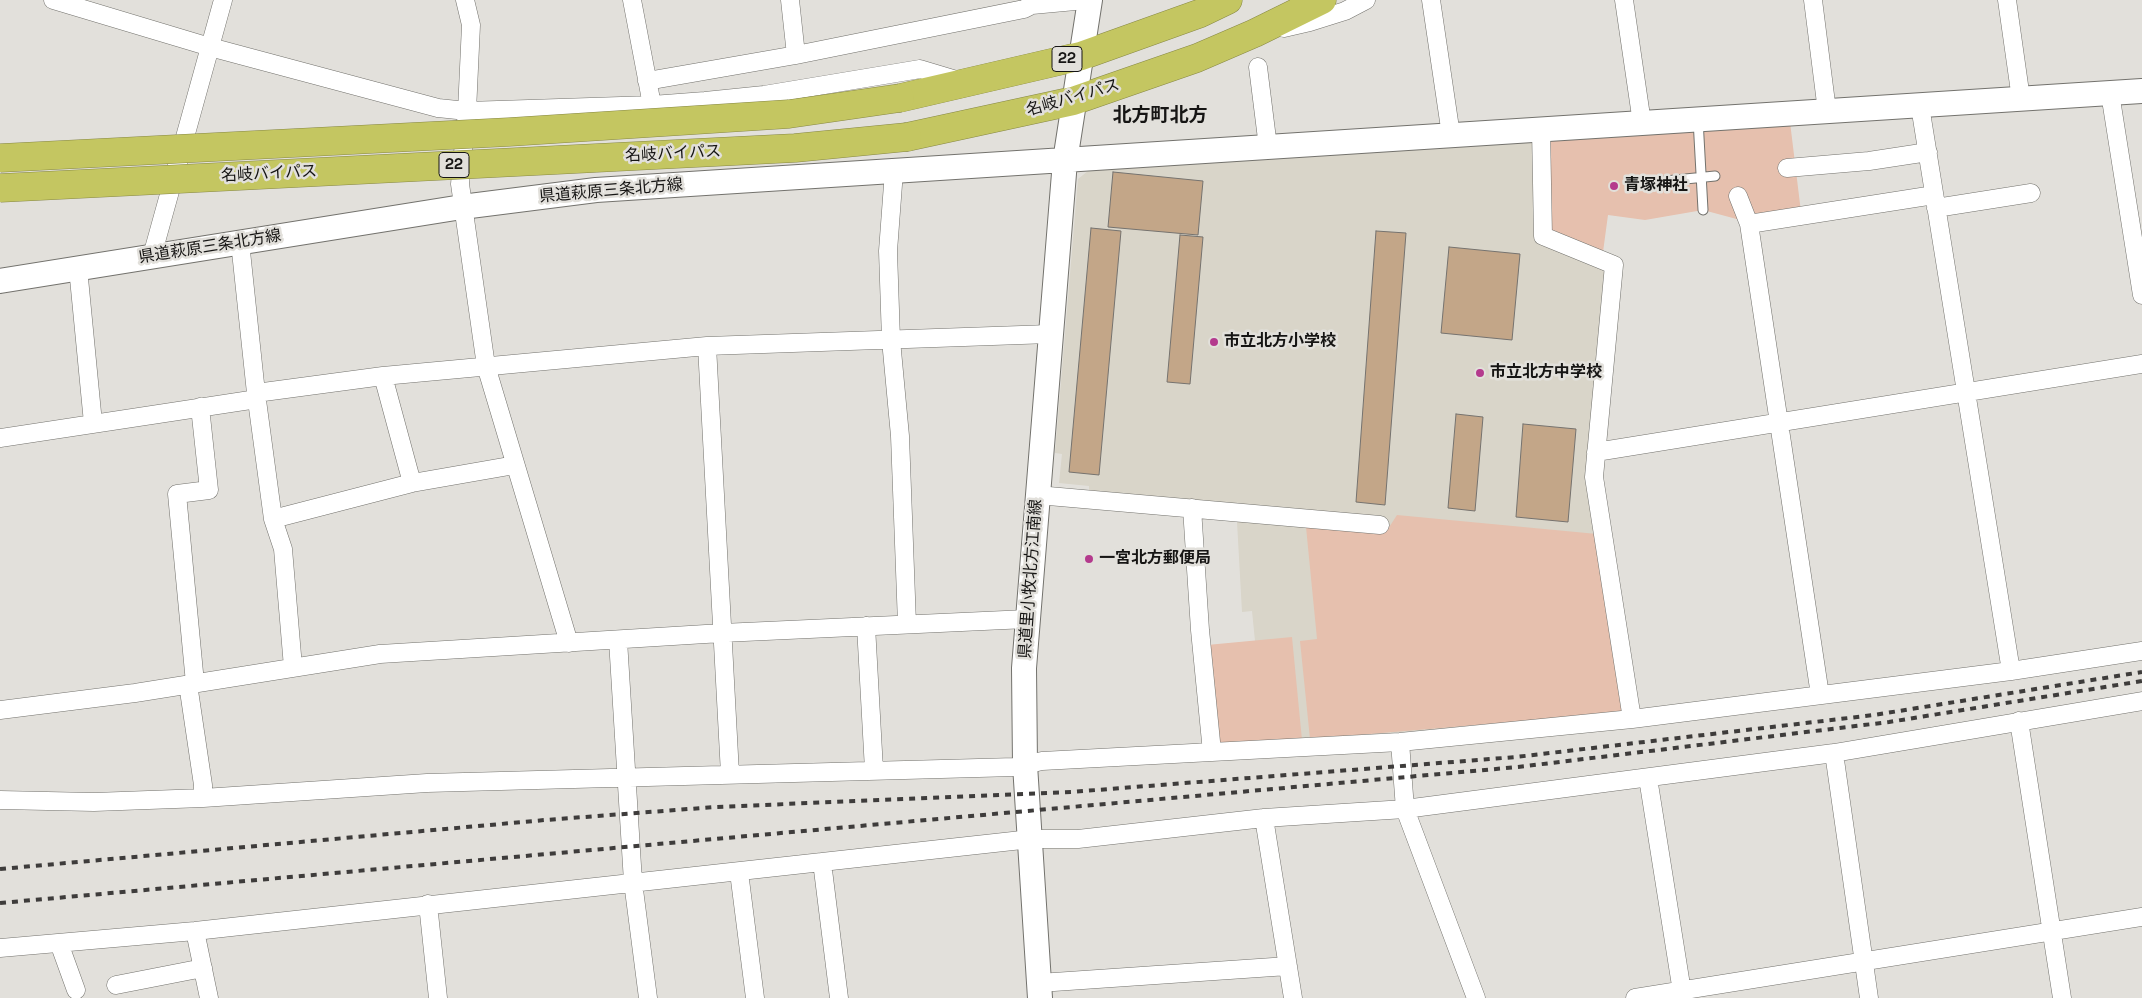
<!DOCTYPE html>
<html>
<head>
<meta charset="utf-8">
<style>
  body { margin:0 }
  canvas { display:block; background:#e2e0db }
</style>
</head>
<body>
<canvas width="2142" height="998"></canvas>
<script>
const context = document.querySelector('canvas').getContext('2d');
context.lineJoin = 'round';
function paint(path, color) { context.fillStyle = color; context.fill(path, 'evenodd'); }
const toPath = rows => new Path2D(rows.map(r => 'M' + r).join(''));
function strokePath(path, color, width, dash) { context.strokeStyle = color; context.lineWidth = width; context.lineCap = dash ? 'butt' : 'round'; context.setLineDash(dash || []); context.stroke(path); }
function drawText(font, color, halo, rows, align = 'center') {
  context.font = font + ' "Space Grotesk","Noto Sans JP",sans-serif'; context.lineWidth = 5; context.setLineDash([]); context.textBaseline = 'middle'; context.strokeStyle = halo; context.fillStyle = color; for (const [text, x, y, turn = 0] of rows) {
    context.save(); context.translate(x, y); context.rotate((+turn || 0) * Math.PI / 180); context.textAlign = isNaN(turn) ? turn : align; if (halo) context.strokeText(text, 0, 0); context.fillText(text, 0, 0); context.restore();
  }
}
paint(toPath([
  [1534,142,1535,240,1606,269,1597,534,1459,728,1218,745,1255,641,1252,611,1242,612,1236,504,1089,492,1089,486,1059,483,1062,454,1055,453,1078,179,1088,171]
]), '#d9d5c9');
paint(toPath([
  [1790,122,1801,212,1744,221,1703,210,1645,220,1608,215,1603,252,1553,233,1550,227,1549,140],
  [1397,515,1597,534,1625,707,1620,713,1310,739,1300,641,1317,639,1306,527,1386,532],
  [1292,637,1302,740,1218,745,1207,645]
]), '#e6c0ae');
const building = toPath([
  [1113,172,1203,181,1198,235,1108,227,1113,172],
  [1091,228,1121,231,1099,475,1069,472,1091,228],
  [1376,231,1406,233,1385,505,1356,502,1376,231],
  [1180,235,1203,237,1190,384,1167,382,1180,235],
  [1449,247,1520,254,1512,340,1441,333,1449,247],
  [1456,414,1483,417,1475,511,1448,508,1456,414],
  [1523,424,1576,429,1568,522,1516,517,1523,424]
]);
paint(building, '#c3a688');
strokePath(building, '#76736f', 1);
const lane = toPath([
  [1698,119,1703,210],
  [1636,184,1715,176]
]);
const street = toPath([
  [53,0,210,47,438,108,467,111,652,105,705,101,764,95,920,69,960,81],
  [465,0,471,25,467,111,460,184,486,366,569,643],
  [632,0,652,105],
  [790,0,796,55],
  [1431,0,1451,135],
  [1624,0,1642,123],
  [1813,0,1827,111],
  [2007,0,2021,99],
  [1284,28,1310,22,1345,11,1366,0],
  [1258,67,1268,147],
  [647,81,796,55,1024,9,1032,5,1086,0],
  [2110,93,2142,295],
  [1920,106,2011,671],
  [1541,129,1543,236,1614,265,1594,477,1632,719],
  [1787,168,1869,161,1928,152],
  [894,171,888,251,891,340,900,436,907,624],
  [1738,196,1749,224],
  [1936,208,2031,193],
  [240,242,256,393,273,519,283,549,293,667],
  [152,256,223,0],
  [78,268,93,423],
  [707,346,730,774],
  [383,376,412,483],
  [256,393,383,376,707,346,1050,334],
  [0,438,257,399],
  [1596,452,2142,364],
  [1037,495,1380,525],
  [1192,508,1200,630,1212,752],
  [273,519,412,483,515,465],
  [866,626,874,770],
  [618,640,633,882,648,998],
  [195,683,177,494,209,490,200,407],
  [188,684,203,785,203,798],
  [1820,695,1749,224,1934,195],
  [0,710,135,693,380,654,722,633,1027,619],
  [2019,721,2062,998],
  [1400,742,1405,809,1476,998],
  [1834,753,1869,998],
  [1648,778,1683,998],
  [0,800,94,802,203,798,427,783,1015,767,1042,761,1400,742,1632,719,2011,671,2142,651],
  [1264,818,1293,998],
  [822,862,839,998],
  [739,872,755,998],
  [428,904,438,998],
  [195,931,209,998],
  [59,943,76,990],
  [0,948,195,931,1031,839,1078,839,1264,818,1405,809,1834,753,2142,701],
  [1039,983,1288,966],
  [116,985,203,968],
  [1635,998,2142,917]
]);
const secondary = toPath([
  [0,281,462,207,596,190,2142,91],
  [1040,998,1025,765,1024,668,1065,161,1090,0]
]);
const highway = toPath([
  [900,98,1081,56,1201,13,1228,0],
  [907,137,1073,101,1197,58,1255,33,1322,0]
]);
strokePath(lane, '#73726d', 11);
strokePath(street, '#73726d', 19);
strokePath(secondary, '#73726d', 26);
strokePath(highway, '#878846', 29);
strokePath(lane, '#fff', 9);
strokePath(street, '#fff', 18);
strokePath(secondary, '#fff', 24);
strokePath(highway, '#c4c661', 28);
strokePath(toPath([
  [0,869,545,820,715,807,1071,792,1516,757,1874,715,2142,672],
  [0,903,1518,767,1889,722,2142,681]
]), '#3e3c3b', 4, [6, 6]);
const highwayBridge = toPath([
  [0,158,509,132,789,114,900,98],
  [0,188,795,148,907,137]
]);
strokePath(highwayBridge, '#878846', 29, []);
strokePath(highwayBridge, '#c4c661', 28);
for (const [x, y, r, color] of [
  [1614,186,5,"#b43a8d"],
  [1214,342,5,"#b43a8d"],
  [1480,373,5,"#b43a8d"],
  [1089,559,5,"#b43a8d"]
]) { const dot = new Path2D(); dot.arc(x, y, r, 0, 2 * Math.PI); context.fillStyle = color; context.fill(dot); strokePath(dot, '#e2e0db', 2); }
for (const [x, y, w] of [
  [1067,59,30],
  [454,165,30]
]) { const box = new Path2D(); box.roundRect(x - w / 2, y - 12.5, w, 25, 4); context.fillStyle = '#e2e0db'; context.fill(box); strokePath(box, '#161514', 1); }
drawText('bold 15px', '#161514', null, [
  ["22",1067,59],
  ["22",454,165]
]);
drawText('16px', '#161514', '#e2e0db', [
  ["名岐バイパス",1073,98,-16],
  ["名岐バイパス",673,154,-3],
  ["名岐バイパス",269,174,-3],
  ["県道萩原三条北方線",611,191,-5],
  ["県道萩原三条北方線",210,247,-9],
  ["県道里小牧北方江南線",1031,579,-86]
]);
drawText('bold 16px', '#161514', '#e2e0db', [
  ["青塚神社",1624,186],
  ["市立北方小学校",1224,342],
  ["市立北方中学校",1490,373],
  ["一宮北方郵便局",1099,559]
], 'left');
drawText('bold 19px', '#161514', '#e2e0db', [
  ["北方町北方",1160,116]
]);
</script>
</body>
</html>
